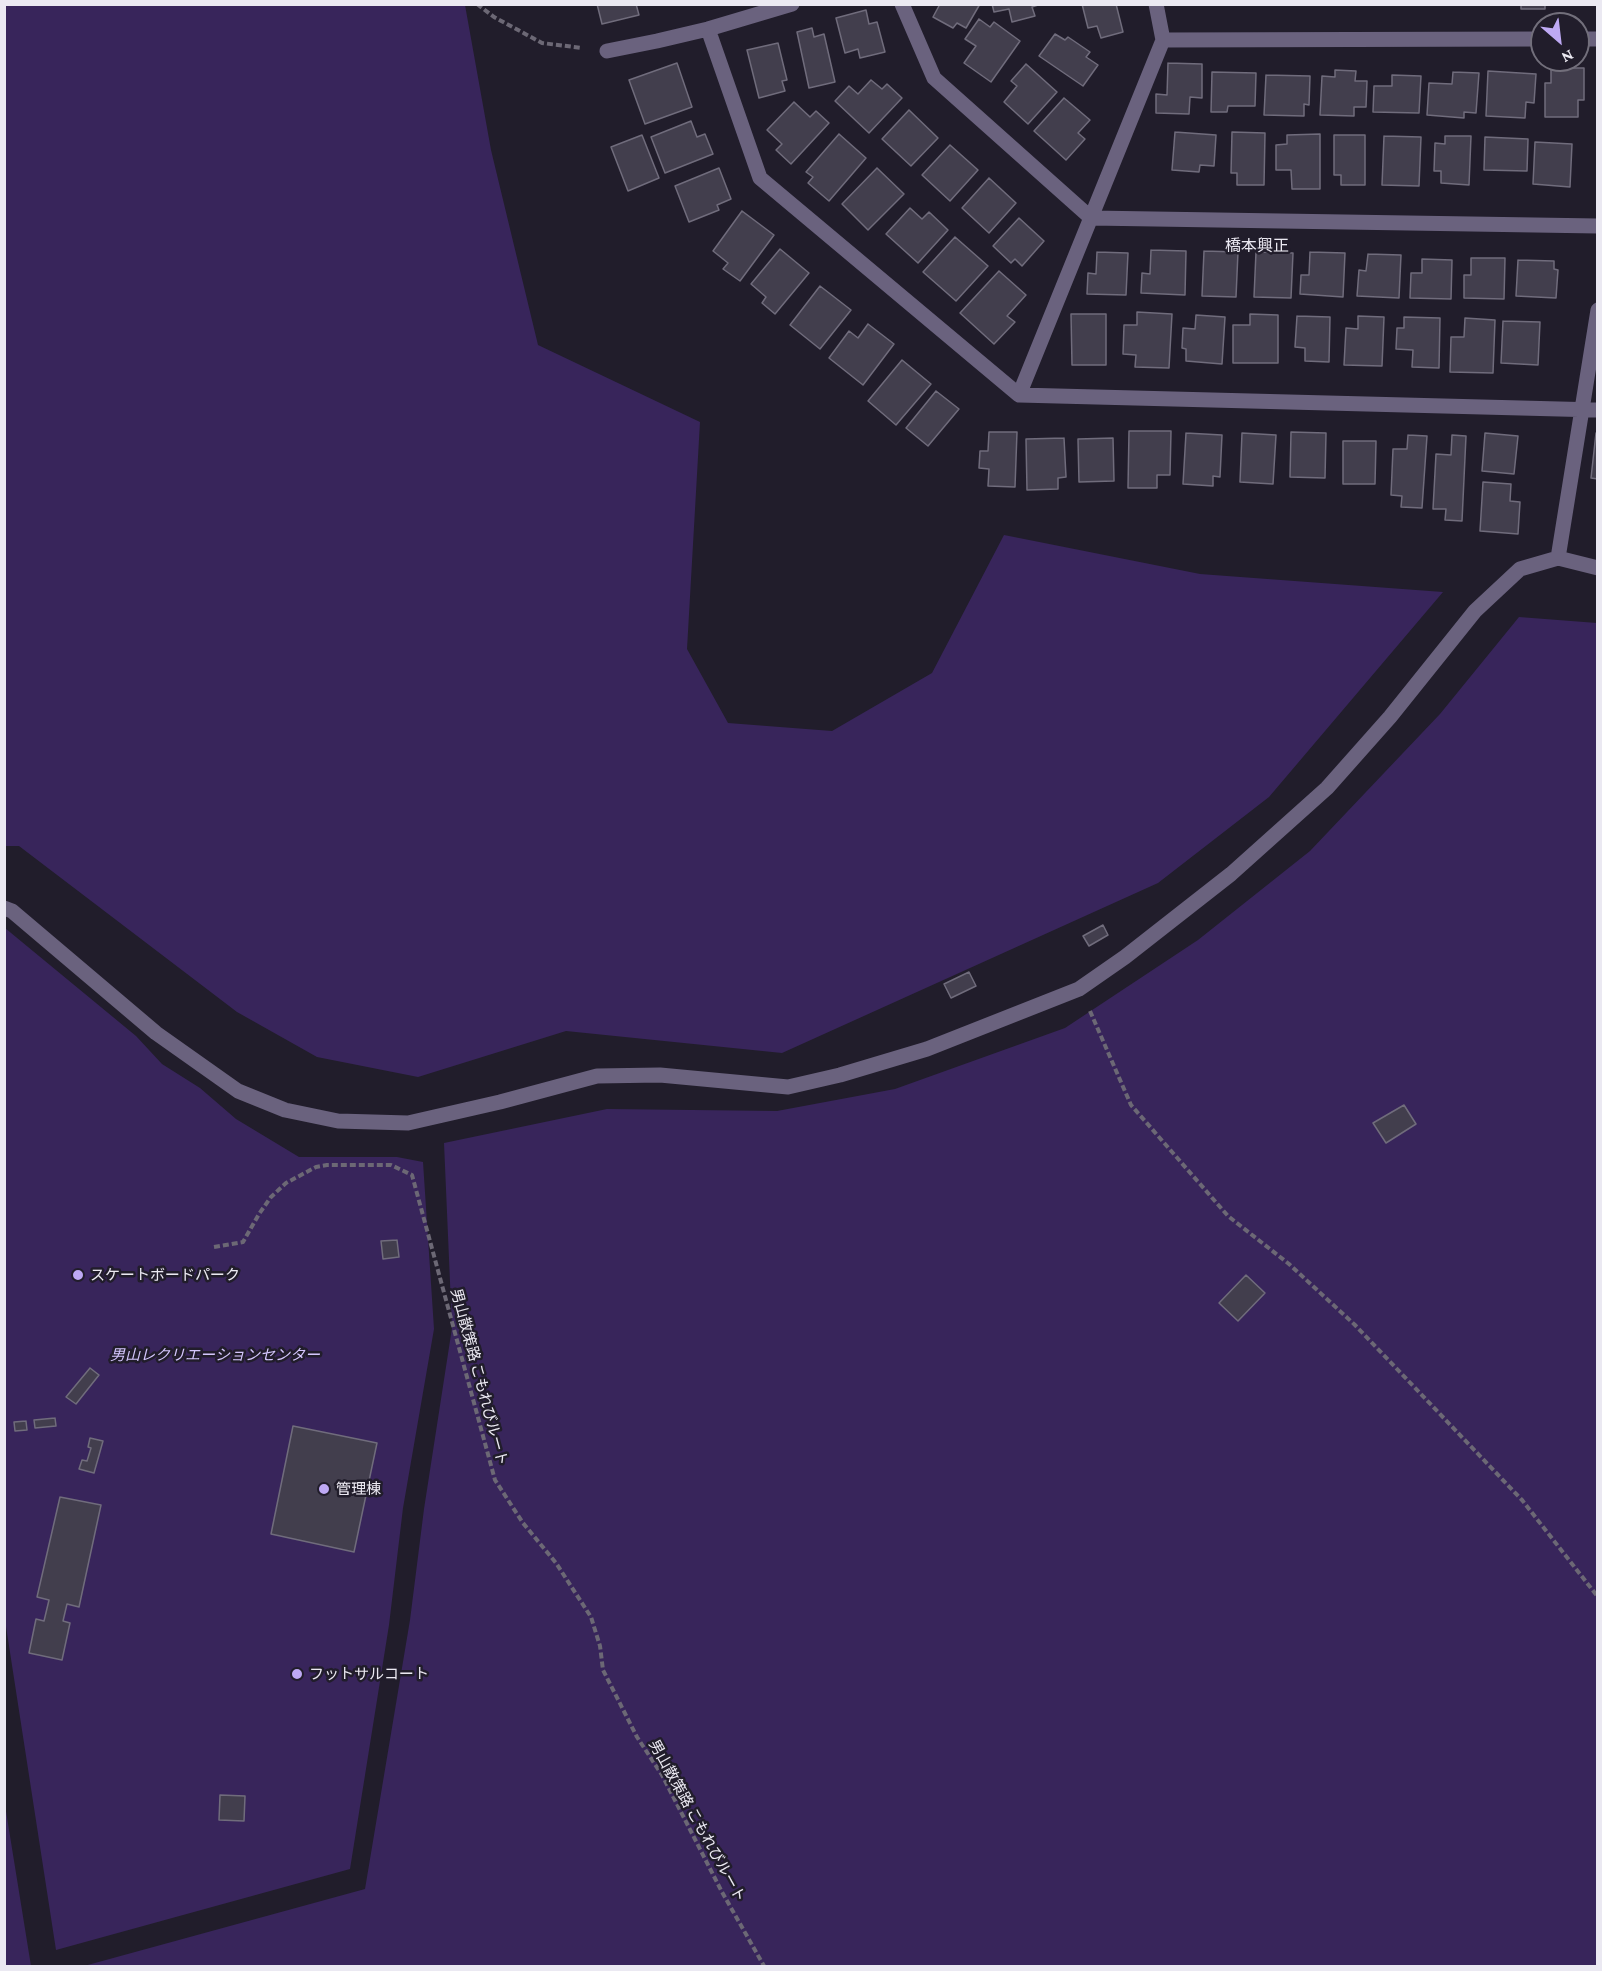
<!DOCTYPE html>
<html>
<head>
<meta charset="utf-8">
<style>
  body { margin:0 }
  #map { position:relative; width:1602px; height:1971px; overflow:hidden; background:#211d2b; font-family:"Crimson Pro",serif }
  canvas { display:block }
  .frame { position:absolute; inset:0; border:6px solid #ebe9f2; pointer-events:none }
  .north { position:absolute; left:1530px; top:12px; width:60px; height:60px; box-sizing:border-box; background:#211d2b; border:2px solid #726f7b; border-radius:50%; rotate:152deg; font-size:16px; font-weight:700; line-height:24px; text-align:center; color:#ebe9f2 }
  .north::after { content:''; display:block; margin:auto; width:21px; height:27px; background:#bea9f4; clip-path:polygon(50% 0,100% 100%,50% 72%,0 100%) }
</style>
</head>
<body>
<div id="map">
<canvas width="1602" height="1971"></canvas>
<div class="frame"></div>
<div class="north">N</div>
</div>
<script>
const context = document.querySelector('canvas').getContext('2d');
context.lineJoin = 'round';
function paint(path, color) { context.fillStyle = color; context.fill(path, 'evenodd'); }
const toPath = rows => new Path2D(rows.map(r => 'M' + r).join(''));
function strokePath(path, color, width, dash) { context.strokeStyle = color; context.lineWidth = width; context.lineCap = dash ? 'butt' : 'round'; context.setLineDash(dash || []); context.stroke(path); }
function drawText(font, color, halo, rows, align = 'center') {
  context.font = font + ' "Crimson Pro","Noto Sans JP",serif'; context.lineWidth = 5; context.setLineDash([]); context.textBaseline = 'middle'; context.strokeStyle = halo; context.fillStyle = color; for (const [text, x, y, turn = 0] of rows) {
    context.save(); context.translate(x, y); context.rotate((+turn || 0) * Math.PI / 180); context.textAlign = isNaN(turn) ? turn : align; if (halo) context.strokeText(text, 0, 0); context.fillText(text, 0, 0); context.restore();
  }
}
paint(toPath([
  [4,5,465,5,491,150,538,345,700,422,687,649,728,723,832,731,932,673,1004,535,1200,574,1443,592,1269,797,1158,883,782,1053,566,1031,418,1077,317,1057,237,1012,19,846,5,846],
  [1519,617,1597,623,1597,1966,84,1966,365,1889,410,1620,424,1509,452,1328,444,1143,607,1109,777,1111,895,1089,1065,1028,1198,940,1310,851,1440,714],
  [5,928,136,1036,162,1064,200,1088,236,1119,299,1157,397,1157,423,1162,434,1329,403,1508,389,1625,350,1869,56,1950,5,1620],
  [5,1805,31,1966,5,1966]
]), '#38255b');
const building = toPath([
  [597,4,636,4,639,15,602,24,597,4],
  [940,4,980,4,966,28,957,23,953,28,933,17,940,4],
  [992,4,1041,4,1032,7,1035,16,1012,22,1009,9,994,12,992,4],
  [1082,4,1116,4,1123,32,1101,38,1097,26,1088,28,1082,4],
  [1521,4,1545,4,1545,9,1521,9,1521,4],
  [866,10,869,24,877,22,885,52,860,58,858,49,845,53,836,18,866,10],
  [979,19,990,27,994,22,1020,41,991,82,964,63,976,46,965,39,979,19],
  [812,28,814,37,824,34,835,82,809,88,797,32,812,28],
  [1055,34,1065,40,1068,37,1090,52,1086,57,1098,65,1083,86,1039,56,1055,34],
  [778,43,787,80,782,81,785,91,759,98,747,50,778,43],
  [677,63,692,107,645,124,629,80,677,63],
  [1168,63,1202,64,1202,98,1190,97,1189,114,1156,113,1156,94,1167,95,1168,63],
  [1026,64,1057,92,1028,124,1004,102,1017,86,1011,81,1026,64],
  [1551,68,1584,68,1584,100,1578,100,1578,117,1545,117,1545,83,1551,83,1551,68],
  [1335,70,1356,71,1355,81,1367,81,1366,107,1354,107,1354,116,1320,115,1322,76,1335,77,1335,70],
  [1488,71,1536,74,1534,103,1526,102,1525,118,1486,116,1488,71],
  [1212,72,1256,73,1255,106,1228,106,1227,112,1211,112,1212,72],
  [1453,72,1479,73,1476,113,1464,112,1464,118,1427,115,1429,83,1452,84,1453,72],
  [1266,75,1310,76,1309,105,1304,104,1304,116,1264,115,1266,75],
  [1392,75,1421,76,1419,113,1373,112,1374,86,1392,86,1392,75],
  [871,80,882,89,887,84,902,98,869,133,835,101,849,86,858,94,871,80],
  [1064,98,1090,120,1078,133,1085,139,1066,160,1034,131,1064,98],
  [794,102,810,117,816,111,829,123,791,164,776,150,782,144,767,130,794,102],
  [909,110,938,138,911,166,882,139,909,110],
  [691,121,697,137,705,134,713,154,665,173,651,137,691,121],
  [1175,132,1216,135,1214,166,1200,165,1199,172,1172,170,1175,132],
  [1232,132,1265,133,1264,185,1237,185,1237,173,1231,173,1232,132],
  [839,134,866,158,829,201,808,183,813,177,806,172,839,134],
  [1320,134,1320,189,1292,189,1291,170,1276,170,1276,145,1287,144,1287,135,1320,134],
  [642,135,659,178,628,191,611,147,642,135],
  [1334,135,1365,135,1365,185,1341,185,1341,175,1334,175,1334,135],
  [1384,136,1421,137,1419,186,1382,185,1384,136],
  [1445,136,1471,136,1469,185,1441,183,1441,171,1434,171,1435,143,1445,144,1445,136],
  [1485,137,1528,139,1527,171,1484,170,1485,137],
  [1535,142,1572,144,1570,187,1533,184,1535,142],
  [950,145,978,170,950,201,922,175,950,145],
  [719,168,731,199,717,205,719,210,689,222,675,186,719,168],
  [877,168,904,194,868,230,842,204,877,168],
  [989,178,1016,203,989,233,962,208,989,178],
  [910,208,922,219,929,212,948,230,918,263,886,234,910,208],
  [742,211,774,235,740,281,723,269,728,263,713,251,742,211],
  [1019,218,1044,241,1022,266,1015,259,1011,263,993,246,1019,218],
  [955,237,988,266,956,301,923,272,955,237],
  [780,249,809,273,775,314,762,303,766,297,751,284,780,249],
  [1151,250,1186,251,1185,295,1141,293,1142,273,1150,274,1151,250],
  [1204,251,1238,252,1236,297,1202,296,1204,251],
  [1097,252,1128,253,1126,295,1087,294,1088,273,1096,274,1097,252],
  [1256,252,1293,253,1291,298,1254,297,1256,252],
  [1310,252,1345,253,1343,297,1300,294,1301,275,1309,275,1310,252],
  [1368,254,1401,255,1399,298,1357,296,1359,270,1366,271,1368,254],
  [1471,258,1505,258,1504,299,1464,298,1464,275,1471,275,1471,258],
  [1422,259,1452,260,1451,299,1410,298,1411,273,1422,273,1422,259],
  [1518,260,1554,261,1554,269,1558,270,1556,298,1516,296,1518,260],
  [999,271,1026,295,1007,316,1015,322,994,344,960,313,999,271],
  [820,286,851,310,820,349,790,325,820,286],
  [1137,312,1172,314,1169,368,1135,367,1136,355,1123,354,1124,325,1137,325,1137,312],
  [1071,314,1106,314,1106,365,1072,365,1071,314],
  [1250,314,1278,315,1278,363,1233,363,1233,325,1250,325,1250,314],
  [1196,315,1225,317,1222,364,1186,361,1186,349,1182,348,1183,328,1195,329,1196,315],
  [1297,316,1330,317,1329,362,1305,361,1305,348,1295,347,1297,316],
  [1358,316,1384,317,1382,366,1344,365,1346,328,1358,329,1358,316],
  [1404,317,1440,318,1439,368,1412,367,1413,350,1396,349,1397,328,1404,328,1404,317],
  [1465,318,1495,320,1493,373,1450,372,1451,337,1464,337,1465,318],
  [1503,321,1540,322,1538,365,1501,363,1503,321],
  [868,324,894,344,863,385,829,358,849,331,858,338,868,324],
  [902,360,931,384,896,425,868,401,902,360],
  [936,391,959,409,928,446,906,428,936,391],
  [1129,431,1171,431,1170,475,1157,475,1157,488,1128,488,1129,431],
  [989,432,1017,432,1015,487,988,486,989,469,979,468,980,451,988,451,989,432],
  [1291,432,1326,433,1325,478,1290,477,1291,432],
  [1186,433,1222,435,1220,477,1213,476,1213,486,1183,484,1186,433],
  [1242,433,1276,435,1273,484,1240,482,1242,433],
  [1485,433,1518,436,1514,474,1482,471,1485,433],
  [1596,433,1598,433,1598,479,1591,478,1596,433],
  [1408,435,1427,436,1422,508,1401,507,1402,496,1391,495,1393,449,1407,449,1408,435],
  [1452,435,1466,436,1462,521,1445,520,1446,509,1433,509,1436,454,1451,455,1452,435],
  [1064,438,1066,477,1058,478,1058,489,1027,490,1026,439,1064,438],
  [1113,438,1114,481,1079,482,1078,439,1113,438],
  [1343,441,1376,441,1375,484,1343,484,1343,441],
  [1483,482,1511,484,1510,501,1520,502,1518,534,1480,531,1483,482],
  [1103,925,1108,935,1089,946,1083,936,1103,925],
  [969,972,976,986,951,998,944,984,969,972],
  [1404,1105,1416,1124,1386,1143,1373,1123,1404,1105],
  [397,1240,399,1257,383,1259,381,1241,397,1240],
  [1246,1275,1265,1293,1238,1321,1219,1303,1246,1275],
  [90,1368,99,1375,76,1404,66,1397,90,1368],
  [55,1418,56,1426,35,1428,34,1420,55,1418],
  [26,1421,27,1430,15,1431,14,1422,26,1421],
  [293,1426,377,1443,354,1552,271,1534,293,1426],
  [90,1438,103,1441,94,1473,79,1469,82,1460,87,1461,91,1448,88,1447,90,1438],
  [60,1497,101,1505,79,1607,67,1604,63,1621,70,1623,62,1660,29,1653,36,1619,44,1621,49,1600,37,1597,60,1497],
  [220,1795,245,1796,244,1821,219,1820,220,1795]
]);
paint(building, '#423e4d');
strokePath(building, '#706c7c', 1.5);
strokePath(toPath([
  [477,4,494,17,542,43,582,48],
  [1090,1011,1131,1105,1228,1216,1289,1264,1355,1325,1522,1500,1598,1597],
  [214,1247,243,1242,259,1214,271,1197,286,1183,316,1167,327,1165,391,1165,412,1175,495,1480,523,1523,556,1563,591,1617,600,1646,603,1670,637,1737,662,1775,722,1892,764,1966]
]), '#6c6875', 4, [6, 3]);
strokePath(toPath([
  [902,4,934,78,1091,218,1598,226],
  [1156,4,1163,40,1542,39],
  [708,29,760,178,1019,395,1598,410],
  [1578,39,1598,39],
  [607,51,657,41,708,29,792,4],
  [1019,395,1163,40],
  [1558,558,1598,310],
  [4,908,12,911,156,1033,238,1091,285,1110,338,1121,408,1123,500,1102,597,1076,660,1075,788,1087,840,1075,927,1049,1079,989,1125,957,1231,874,1327,788,1390,717,1475,611,1520,569,1558,558,1598,568]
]), '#6a627e', 15);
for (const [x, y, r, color] of [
  [78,1275,6,"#bea9f4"],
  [324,1489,6,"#bea9f4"],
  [297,1674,6,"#bea9f4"]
]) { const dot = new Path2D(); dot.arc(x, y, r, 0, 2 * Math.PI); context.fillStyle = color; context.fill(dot); strokePath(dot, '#211d2b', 2); }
drawText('15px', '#ebe9f2', '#211d2b', [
  ["スケートボードパーク",90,1275],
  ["管理棟",336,1489],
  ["フットサルコート",309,1674]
], 'left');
drawText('italic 15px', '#d4c6fd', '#211d2b', [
  ["男山レクリエーションセンター",215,1355]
]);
drawText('15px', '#ebe9f2', '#211d2b', [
  ["男山散策路 こもれびルート",479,1377,75],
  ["男山散策路 こもれびルート",697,1821,61]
]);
drawText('16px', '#ebe9f2', '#211d2b', [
  ["橋本興正",1257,246]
]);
</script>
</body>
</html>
